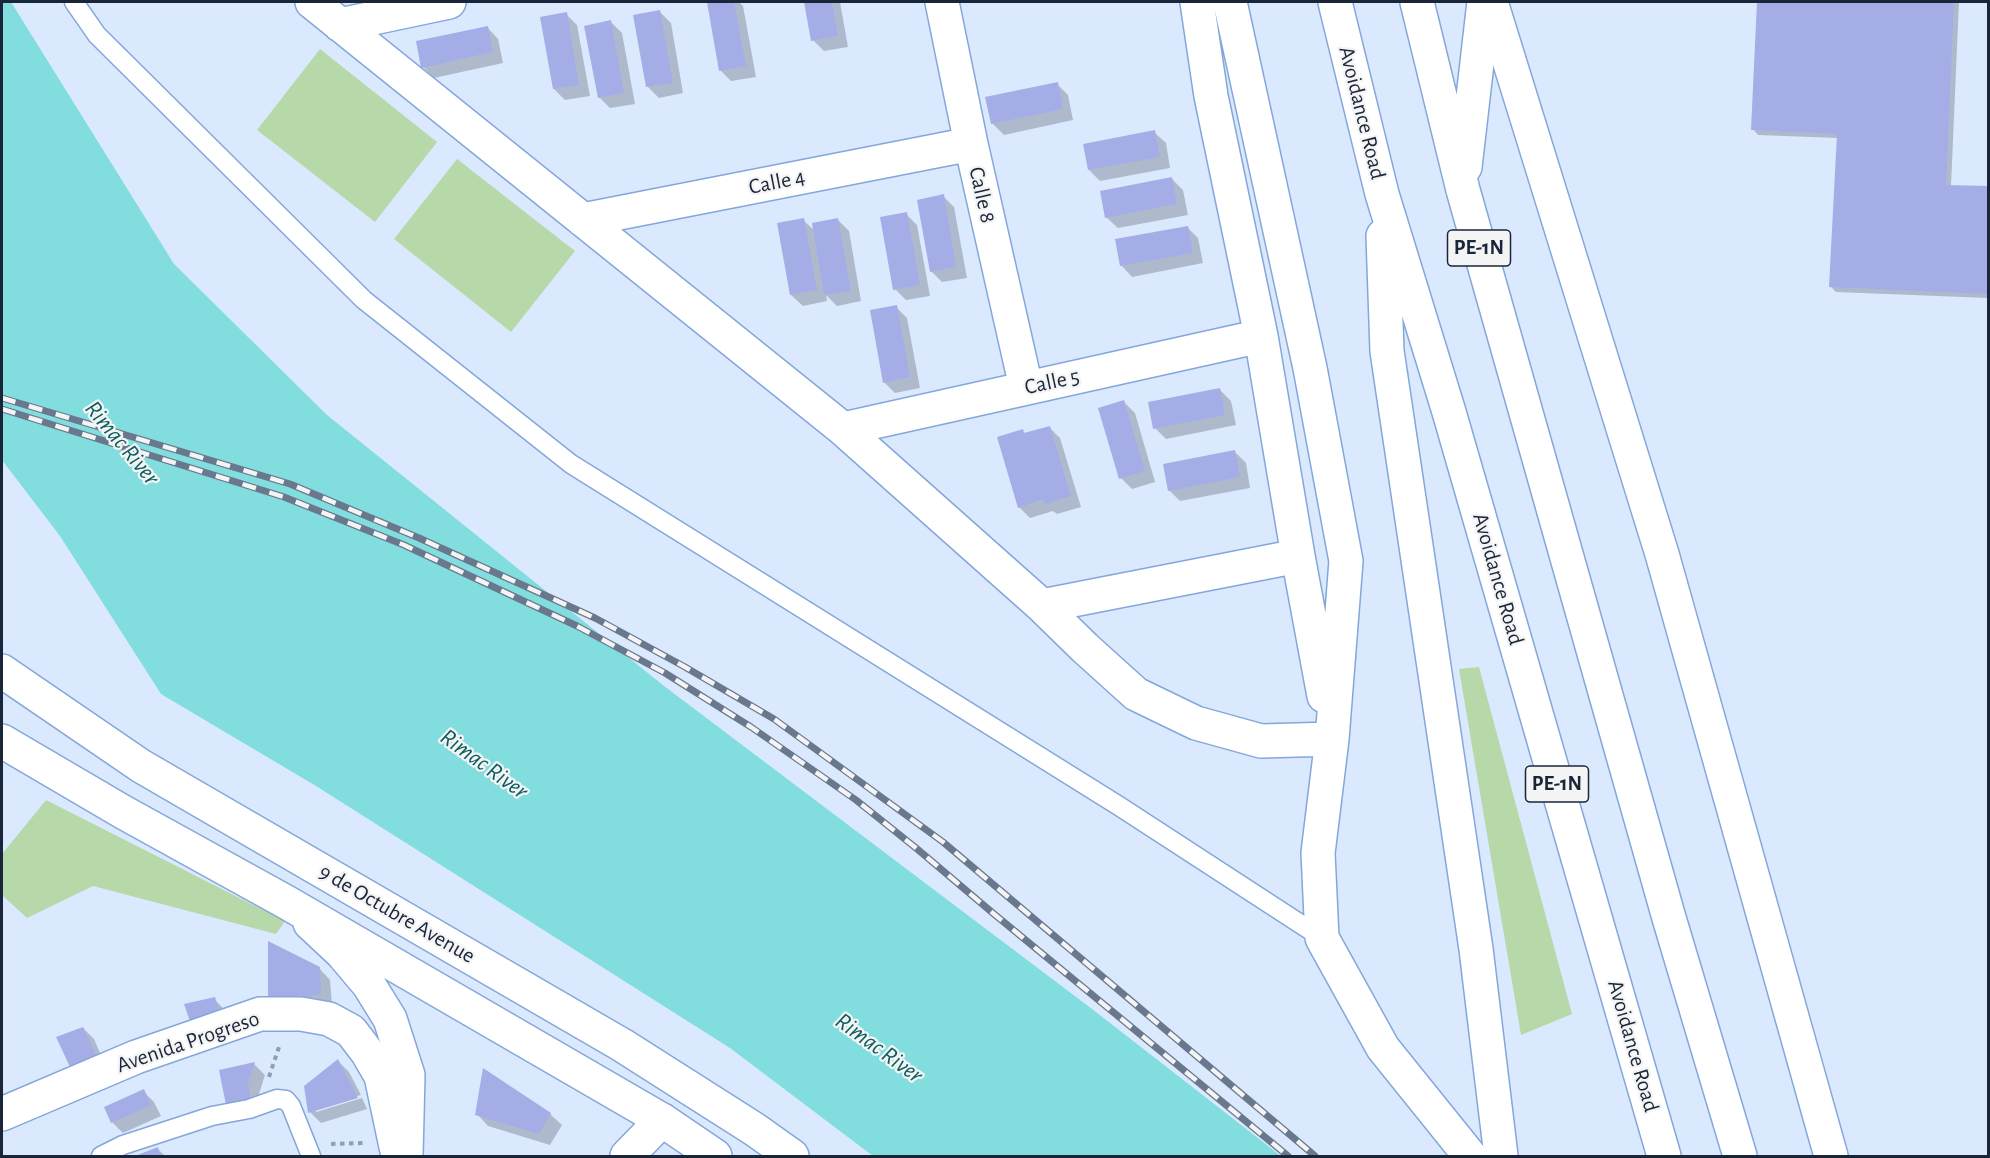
<!DOCTYPE html>
<html>
<head>
<meta charset="utf-8">
<style>
  body { margin:0 }
  #map { position:relative; width:1990px; height:1158px; overflow:hidden; background:#dae9fe; font-family:"Alegreya Sans",sans-serif }
  canvas { display:block }
  .frame { position:absolute; inset:0; border:3px solid #19263a; pointer-events:none }
</style>
</head>
<body>
<div id="map">
<canvas width="1990" height="1158"></canvas>
<div class="frame"></div>
</div>
<script>
const context = document.querySelector('canvas').getContext('2d');
context.lineJoin = 'round';
function paint(path, color) { context.fillStyle = color; context.fill(path, 'evenodd'); }
const toPath = rows => new Path2D(rows.map(r => 'M' + r).join(''));
function strokePath(path, color, width, dash) { context.strokeStyle = color; context.lineWidth = width; context.lineCap = dash ? 'butt' : 'round'; context.setLineDash(dash || []); context.stroke(path); }
function drawText(font, color, halo, rows, align = 'center') {
  context.font = font + ' "Alegreya Sans",sans-serif'; context.lineWidth = 4.5; context.setLineDash([]); context.textBaseline = 'middle'; context.strokeStyle = halo; context.fillStyle = color; for (const [text, x, y, turn = 0] of rows) {
    context.save(); context.translate(x, y); context.rotate((+turn || 0) * Math.PI / 180); context.textAlign = isNaN(turn) ? turn : align; if (halo) context.strokeText(text, 0, 0); context.fillText(text, 0, 0); context.restore();
  }
}
paint(toPath([
  [320,49,437,142,375,222,257,130],
  [457,159,575,251,511,332,394,239],
  [1479,667,1572,1014,1521,1035,1459,669],
  [46,800,285,921,276,934,93,886,27,918,2,895,2,854]
]), '#b7d9aa');
paint(toPath([
  [2,2,11,2,174,264,327,415,664,686,1092,1009,1281,1156,873,1156,730,1048,316,786,161,694,60,536,2,460]
]), '#81ddde');
paint(toPath([
  [708,2,739,2,743,6,756,77,731,81,720,70],
  [806,2,840,2,848,47,824,51,813,40],
  [1759,2,1959,2,1951,186,1988,188,1988,298,1836,292,1831,287,1838,138,1758,135,1753,129],
  [660,12,671,23,683,93,659,98,648,87],
  [566,14,577,25,590,96,565,100,554,89],
  [611,22,622,33,635,104,610,108,599,97],
  [487,27,498,39,503,63,434,78,423,67],
  [1057,84,1068,95,1073,120,1004,135,992,123],
  [1154,132,1166,143,1170,168,1100,181,1089,170],
  [1172,179,1183,190,1188,215,1118,228,1106,217],
  [943,196,954,207,967,278,942,282,931,271],
  [906,214,917,225,930,296,906,300,895,289],
  [803,220,815,231,838,220,849,231,861,301,837,306,826,295,827,301,803,306,791,295],
  [1187,227,1198,238,1203,263,1132,277,1121,265],
  [896,307,907,318,920,388,895,393,884,382],
  [1220,390,1231,401,1236,425,1166,439,1155,428],
  [1124,402,1135,413,1155,482,1132,489,1121,478],
  [1049,427,1060,438,1081,507,1057,514,1053,511,1030,518,1019,507,1023,431,1026,434],
  [1235,452,1246,463,1250,488,1180,501,1169,490],
  [319,968,330,980,332,1005,281,1014],
  [214,999,225,1010,205,1038],
  [83,1028,94,1039,107,1069,83,1080],
  [338,1061,349,1072,361,1095,316,1108,316,1112,362,1098,367,1109,321,1123,310,1112],
  [254,1064,265,1075,259,1094,262,1112,228,1109],
  [484,1070,550,1114,562,1125,550,1145,488,1126,477,1114],
  [143,1091,154,1102,161,1116,123,1133,112,1122],
  [158,1149,165,1156,139,1156]
]), '#0003');
paint(toPath([
  [707,2,734,2,746,66,719,71],
  [804,2,832,2,838,36,811,41],
  [1757,2,1954,2,1946,185,1988,186,1988,294,1829,287,1837,134,1751,130],
  [660,10,673,83,646,87,633,15],
  [567,12,579,85,553,89,540,17],
  [611,20,624,93,598,98,584,26],
  [488,26,493,52,421,68,416,41],
  [1058,82,1063,109,991,124,985,97],
  [1155,130,1160,157,1088,170,1083,144],
  [1172,177,1177,204,1105,218,1100,191],
  [944,194,956,267,930,272,917,200],
  [907,212,920,285,893,290,880,217],
  [804,218,817,290,790,295,777,223],
  [838,218,851,291,824,295,812,223],
  [1188,226,1193,253,1120,266,1115,239],
  [897,305,910,377,883,383,870,310],
  [1220,388,1225,415,1153,429,1148,402],
  [1124,400,1145,471,1119,479,1098,408],
  [1050,426,1071,496,1045,504,1043,499,1018,508,997,437,1023,429,1024,433],
  [1235,450,1240,477,1168,491,1163,464],
  [268,941,320,967,321,994,268,1004],
  [215,997,222,1018,192,1027,184,1004],
  [83,1027,97,1058,71,1069,56,1037],
  [338,1059,358,1098,308,1113,304,1086],
  [255,1062,248,1082,251,1101,227,1110,219,1070],
  [483,1068,551,1113,539,1134,475,1115],
  [144,1089,151,1105,111,1123,104,1107],
  [158,1147,160,1156,135,1156]
]), '#a4ade6');
const lane = toPath([
  [74,2,97,35,364,300,571,464,1119,806,1322,938],
  [101,1156,123,1145,212,1116,249,1109,277,1099,286,1100,291,1106,311,1156]
]);
const street = toPath([
  [312,2,843,429,1042,606,1085,648,1136,694,1196,723,1261,741,1332,739],
  [942,2,971,144,1026,387],
  [1197,2,1211,96,1261,336,1298,556,1324,696],
  [1230,2,1310,368,1346,561,1332,739,1318,853,1322,938,1383,1048,1470,1156],
  [1491,2,1662,554,1831,1156],
  [340,25,449,2],
  [583,220,971,144],
  [843,429,1261,336],
  [1042,606,1298,556],
  [2,1114,136,1057,260,1014,301,1014,329,1019,351,1031,367,1052,381,1076,398,1156],
  [627,1156,662,1120]
]);
const secondary = toPath([
  [310,923,342,953,369,985,390,1019,408,1075,406,1156]
]);
const primary = toPath([
  [2,671,141,766,622,1045,754,1129,792,1156],
  [2,741,123,812,286,902,662,1120,715,1156]
]);
const highway = toPath([
  [1335,2,1382,194,1449,412,1664,1156],
  [1417,2,1463,190,1669,918,1740,1156],
  [1465,167,1484,2],
  [1383,236,1387,351,1476,949,1501,1156]
]);
strokePath(lane, '#84a7d9', 21);
strokePath(street, '#84a7d9', 36);
strokePath(secondary, '#84a7d9', 36);
strokePath(primary, '#84a7d9', 36);
strokePath(highway, '#84a7d9', 36);
strokePath(toPath([
  [269,1077,279,1047],
  [331,1144,363,1143]
]), '#909eb2', 4, [4.5, 4.5]);
strokePath(lane, '#fff', 18);
strokePath(street, '#fff', 33);
strokePath(secondary, '#fff', 33);
strokePath(primary, '#fff', 33);
strokePath(highway, '#fff', 33);
const rail = toPath([
  [2,398,290,484,419,538,595,618,685,667,774,719,943,842,1315,1156],
  [2,409,284,497,404,545,577,626,665,673,751,727,856,800,916,848,994,914,1288,1156]
]);
strokePath(rail, '#6a788d', 7);
strokePath(rail, '#f4f4f4', 4.5, [14]);
for (const [x, y, w] of [
  [1479,248,63],
  [1557,784,63]
]) { const box = new Path2D(); box.roundRect(x - w / 2, y - 18, w, 36, 4.5); context.fillStyle = '#f4f4f4'; context.fill(box); strokePath(box, '#19263a', 1.5); }
drawText('bold 21px', '#19263a', null, [
  ["PE-1N",1479,248],
  ["PE-1N",1557,784]
]);
drawText('22px', '#19263a', '#f4f4f4', [
  ["Avoidance Road",1362,113,76],
  ["Calle 4",777,182,-11],
  ["Calle 8",982,195,77],
  ["Calle 5",1052,382,-12],
  ["Avoidance Road",1498,579,74],
  ["9 de Octubre Avenue",397,914,30],
  ["Avenida Progreso",188,1042,-19],
  ["Avoidance Road",1633,1046,74]
]);
drawText('italic 24px', '#0c5d5f', '#f4f4f4', [
  ["Rimac River",122,443,50],
  ["Rimac River",484,764,36],
  ["Rimac River",879,1048,36]
]);
</script>
</body>
</html>
